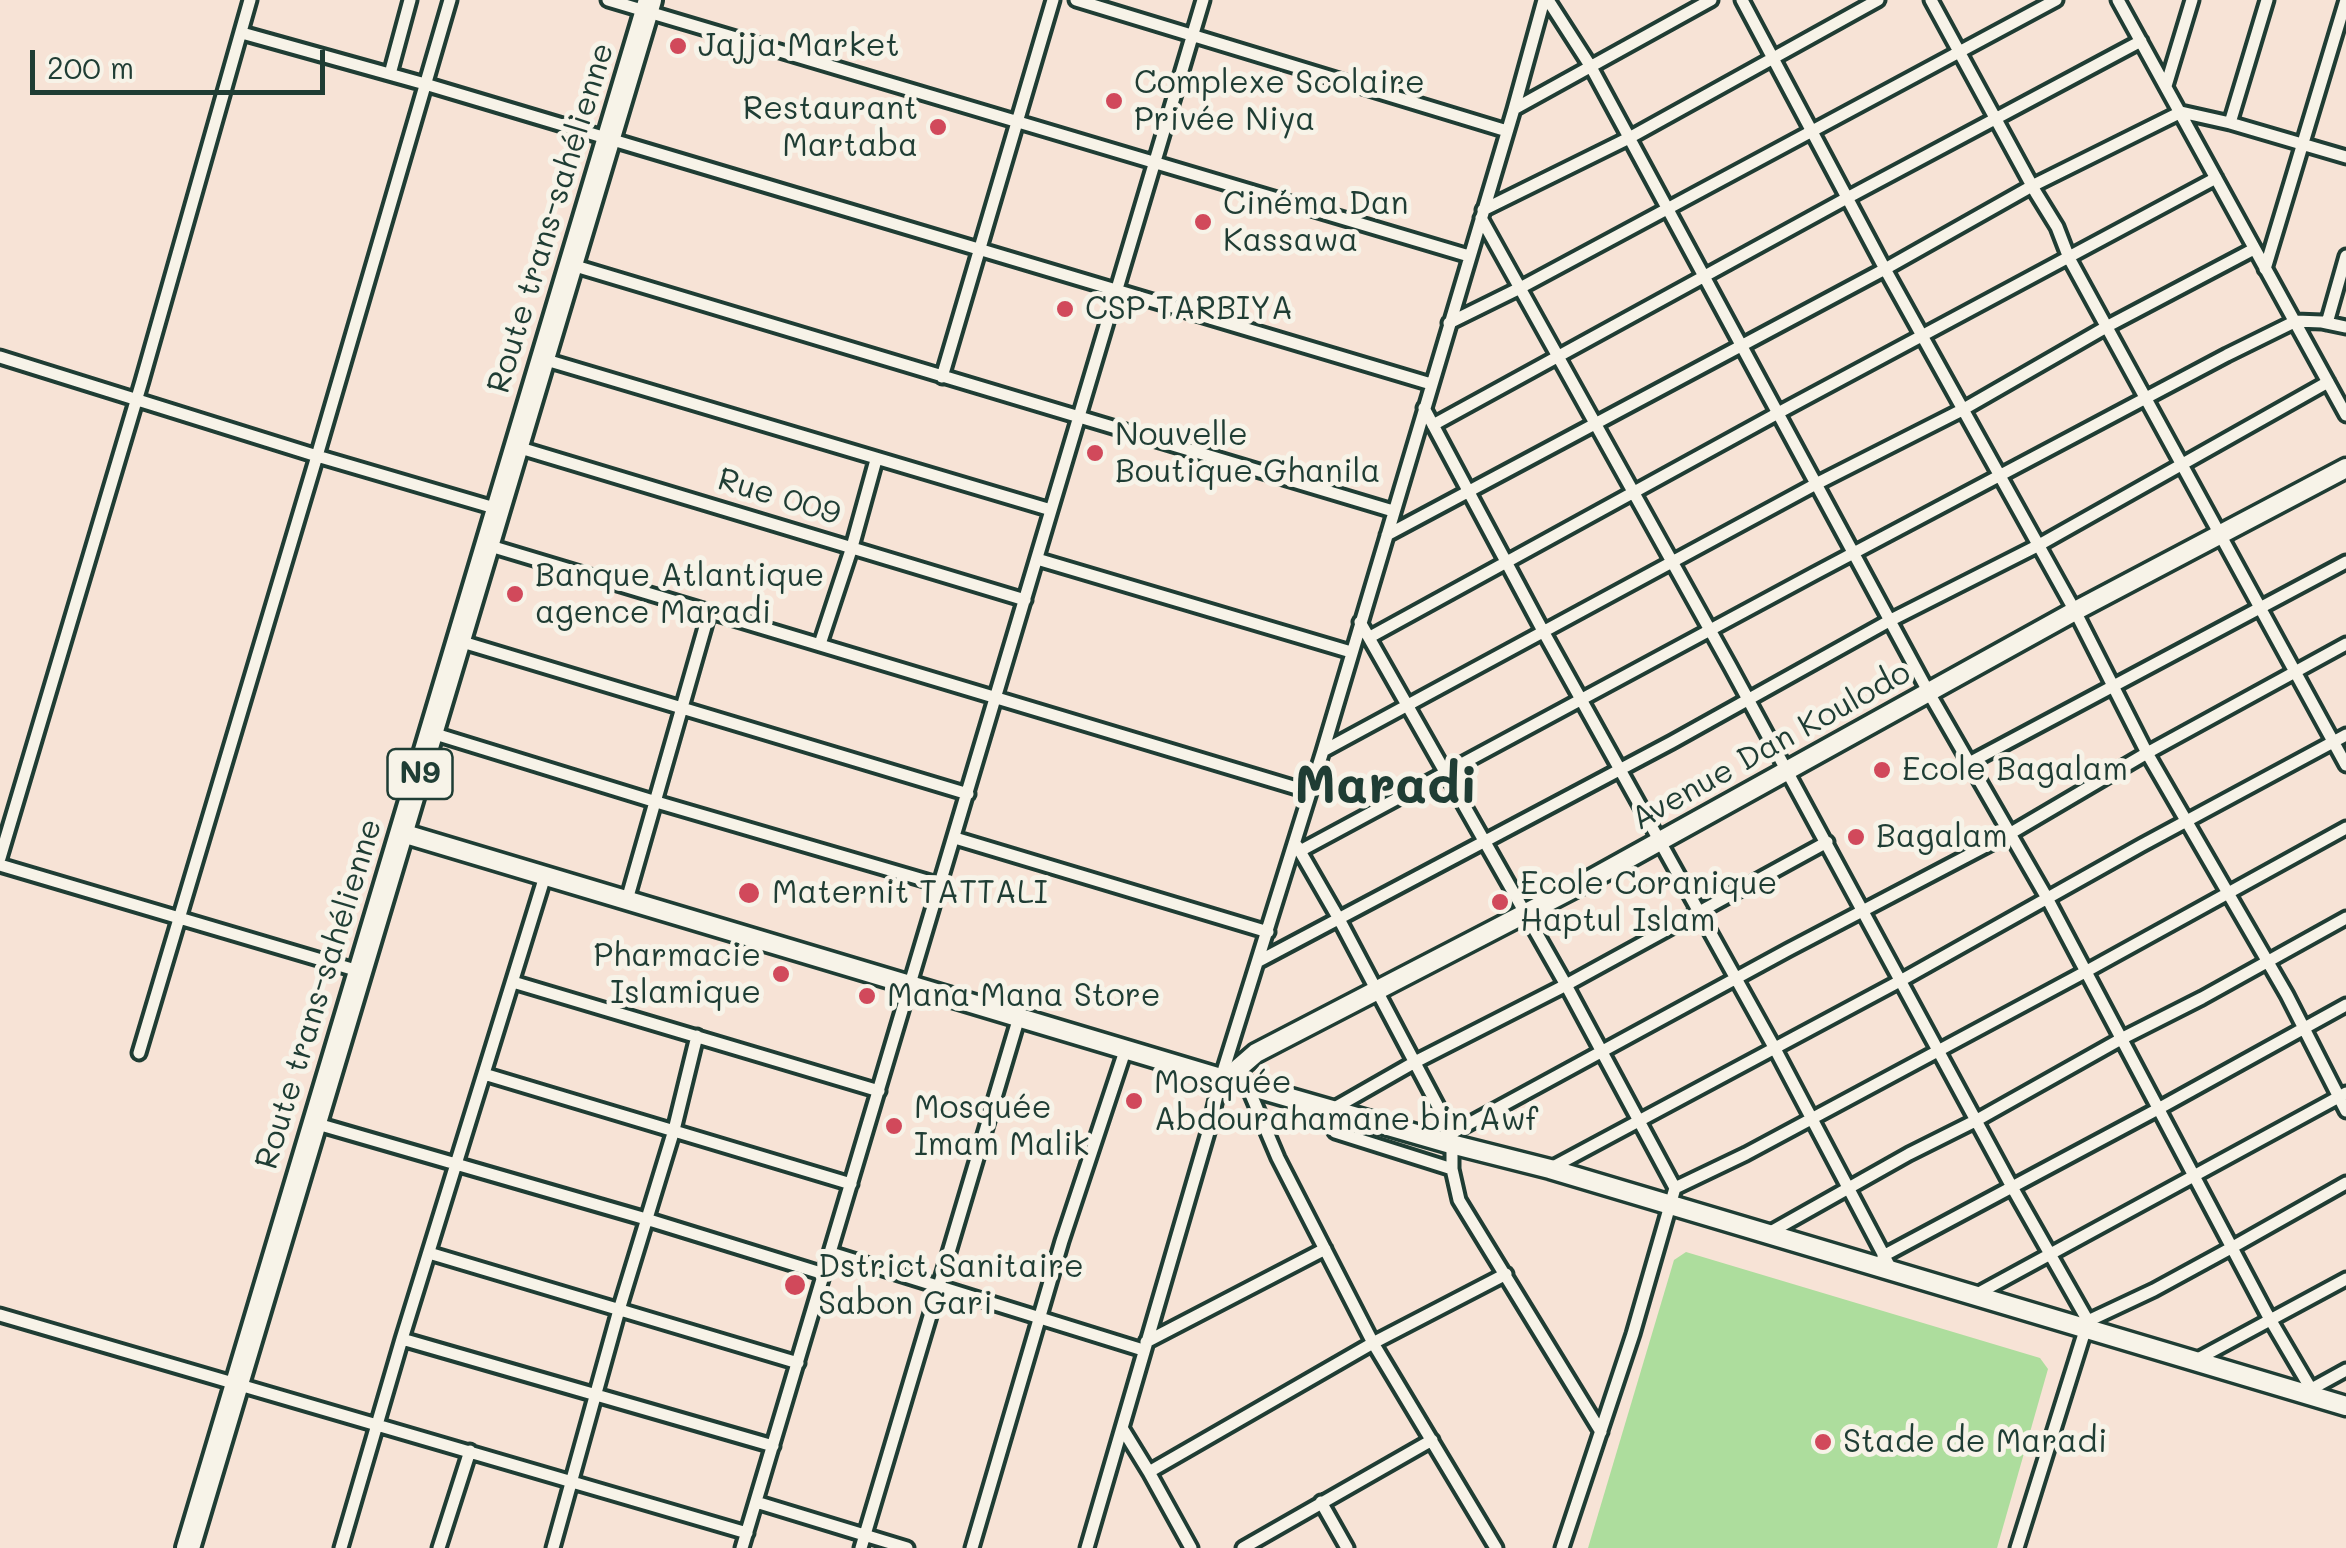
<!DOCTYPE html>
<html>
<head>
<meta charset="utf-8">
<style>
  body { margin:0 }
  #map { position:relative; width:2346px; height:1548px; overflow:hidden; background:#f7e3d6; font-family:Mali,sans-serif }
  canvas { display:block }
  .scale { position:absolute; left:30px; top:50px; width:295px; height:45px; box-sizing:border-box; border:5px solid #1f3d34; border-top:0; padding-left:12px; font-size:30px; line-height:35px; white-space:nowrap; color:#1f3d34; -webkit-text-stroke:8px #f7f3e8; paint-order:stroke }
</style>
</head>
<body>
<div id="map">
<canvas width="2346" height="1548"></canvas>
<div class="scale">200 m</div>
</div>
<script>
const context = document.querySelector('canvas').getContext('2d');
context.lineJoin = 'round';
function paint(path, color) { context.fillStyle = color; context.fill(path, 'evenodd'); }
const toPath = rows => new Path2D(rows.map(r => 'M' + r).join(''));
function strokePath(path, color, width, dash) { context.strokeStyle = color; context.lineWidth = width; context.lineCap = dash ? 'butt' : 'round'; context.setLineDash(dash || []); context.stroke(path); }
function drawText(font, color, halo, rows, align = 'center') {
  context.font = font + ' Mali,sans-serif'; context.lineWidth = 10; context.setLineDash([]); context.textBaseline = 'middle'; context.strokeStyle = halo; context.fillStyle = color; for (const [text, x, y, turn = 0] of rows) {
    context.save(); context.translate(x, y); context.rotate((+turn || 0) * Math.PI / 180); context.textAlign = isNaN(turn) ? turn : align; if (halo) context.strokeText(text, 0, 0); context.fillText(text, 0, 0); context.restore();
  }
}
paint(toPath([
  [1686,1252,2040,1358,2048,1369,1997,1548,1588,1548,1674,1260]
]), '#addd9d');
const street = toPath([
  [608,0,1469,256],
  [1076,0,1507,131],
  [1548,0,1591,67,1929,693,2047,898,2267,1314,2311,1389],
  [1742,0,1885,269,2075,611,2147,753,2287,995,2346,1111],
  [1931,0,2036,193,2057,227,2069,258,2346,765],
  [2118,0,2346,415],
  [242,33,425,84,1431,384],
  [390,74,410,0],
  [2166,86,2192,0],
  [1514,109,1711,0],
  [2230,123,2267,0],
  [1483,210,1629,138,1878,0],
  [1481,218,1730,666,2012,1187,2088,1321],
  [582,268,1393,511],
  [2265,269,2346,0],
  [1449,323,1520,288,2056,0],
  [2327,323,2346,256],
  [0,357,317,456,498,509],
  [553,362,1051,510],
  [942,377,1053,0],
  [1424,408,1543,631,1774,1047,1891,1269],
  [1433,425,1847,198,2141,41],
  [517,447,1025,600],
  [1387,535,1885,269,2032,186,2181,112,2230,123,2346,157],
  [497,548,1310,792],
  [1037,559,1351,652],
  [1360,622,1566,985,1675,1188,1633,1334,1562,1548],
  [1370,637,1778,413,2216,178],
  [469,644,968,794],
  [820,644,852,547,876,460],
  [432,733,653,801,941,885],
  [1323,751,1816,484,1962,410,2108,326,2254,249],
  [1969,763,2346,562],
  [955,838,1268,932],
  [1297,846,1339,919,1452,1133],
  [1300,851,1814,574,2227,355,2296,321,2322,322,2346,327],
  [0,858,142,381,250,0],
  [0,865,362,972],
  [627,900,709,613],
  [1259,961,1672,742,1889,621,2039,545,2328,382],
  [513,982,879,1091],
  [139,1053,317,456,450,0],
  [484,1074,851,1184],
  [1247,1085,1278,1158,1373,1343,1496,1548],
  [314,1123,646,1219,824,1274],
  [1551,1168,1900,981,2142,845,2346,735],
  [1452,1169,1335,1132,1330,1123,1331,1110,1415,1062,1566,985,1827,842],
  [1675,1188,1746,1154,2085,972,2346,828],
  [1767,1234,1909,1154,1977,1120,2121,1039,2202,998,2346,918],
  [429,1253,798,1363],
  [831,1253,1143,1350],
  [1883,1256,2158,1109,2346,1005],
  [1977,1294,2346,1093],
  [0,1315,747,1533],
  [402,1339,773,1446],
  [1146,1342,1325,1249],
  [2194,1361,2346,1279],
  [2306,1392,2346,1370],
  [1122,1428,1149,1472,1191,1548],
  [1601,1432,1459,1200,1452,1169,1452,1133,1788,950,2011,833,2147,753,2346,644],
  [1149,1472,1373,1343,1506,1274],
  [756,1502,907,1548],
  [1321,1502,1347,1548],
  [341,1548,402,1339,545,876],
  [439,1548,470,1451],
  [553,1548,619,1310,674,1130,697,1036],
  [742,1548,1203,0],
  [861,1548,1019,1017],
  [972,1548,1062,1241,1126,1048],
  [1087,1548,1209,1129,1221,1078,1323,751,1514,109,1544,0],
  [1243,1548,1432,1440],
  [2017,1548,2088,1321,2154,1290,2231,1248,2346,1183]
]);
const secondary = toPath([
  [402,833,1221,1078,1451,1144,1550,1169,2346,1406],
  [1226,1079,1256,1053,1586,882,2075,611,2346,468]
]);
const highway = toPath([
  [188,1548,650,0]
]);
strokePath(street, '#1f3d34', 19);
strokePath(secondary, '#1f3d34', 25);
strokePath(highway, '#1f3d34', 30);
strokePath(street, '#f7f3e8', 11);
strokePath(secondary, '#f7f3e8', 18);
strokePath(highway, '#f7f3e8', 22);
for (const [x, y, r, color] of [
  [678,46,10,"#d1495b"],
  [1114,101,10,"#d1495b"],
  [938,127,10,"#d1495b"],
  [1203,222,10,"#d1495b"],
  [1065,309,10,"#d1495b"],
  [1095,453,10,"#d1495b"],
  [515,594,10,"#d1495b"],
  [1882,770,10,"#d1495b"],
  [1856,837,10,"#d1495b"],
  [749,893,12,"#d1495b"],
  [1500,902,10,"#d1495b"],
  [781,974,10,"#d1495b"],
  [867,996,10,"#d1495b"],
  [1134,1101,10,"#d1495b"],
  [894,1126,10,"#d1495b"],
  [795,1285,12,"#d1495b"],
  [1823,1442,10,"#d1495b"]
]) { const dot = new Path2D(); dot.arc(x, y, r, 0, 2 * Math.PI); context.fillStyle = color; context.fill(dot); strokePath(dot, '#f7f3e8', 4); }
for (const [x, y, w] of [
  [420,774,65]
]) { const box = new Path2D(); box.roundRect(x - w / 2, y - 25, w, 50, 8); context.fillStyle = '#f7f3e8'; context.fill(box); strokePath(box, '#1f3d34', 2.5); }
drawText('bold 30px', '#1f3d34', null, [
  ["N9",420,774]
]);
drawText('32px', '#1f3d34', '#f7f3e8', [
  ["Jajja Market",698,46],
  ["Complexe Scolaire",1134,83],
  ["Privée Niya",1134,120],
  ["Restaurant",918,109,"right"],
  ["Martaba",918,146,"right"],
  ["Cinéma Dan",1223,204],
  ["Kassawa",1223,241],
  ["CSP TARBIYA",1085,309],
  ["Nouvelle",1115,435],
  ["Boutique Ghanila",1115,472],
  ["Banque Atlantique",535,576],
  ["agence Maradi",535,613],
  ["Ecole Bagalam",1902,770],
  ["Bagalam",1876,837],
  ["Ecole Coranique",1520,884],
  ["Haptul Islam",1520,921],
  ["Maternit TATTALI",772,893],
  ["Pharmacie",761,956,"right"],
  ["Islamique",761,993,"right"],
  ["Mana Mana Store",887,996],
  ["Mosquée",1154,1083],
  ["Abdourahamane bin Awf",1154,1120],
  ["Mosquée",914,1108],
  ["Imam Malik",914,1145],
  ["Dstrict Sanitaire",818,1267],
  ["Sabon Gari",818,1304],
  ["Stade de Maradi",1843,1442]
], 'left');
drawText('32px', '#1f3d34', '#f7f3e8', [
  ["Route trans-sahélienne",551,218,-73],
  ["Rue 009",779,497,17],
  ["Avenue Dan Koulodo",1771,746,-29],
  ["Route trans-sahélienne",319,994,-73]
]);
drawText('bold 52px', '#1f3d34', '#f7f3e8', [
  ["Maradi",1386,787]
]);
</script>
</body>
</html>
